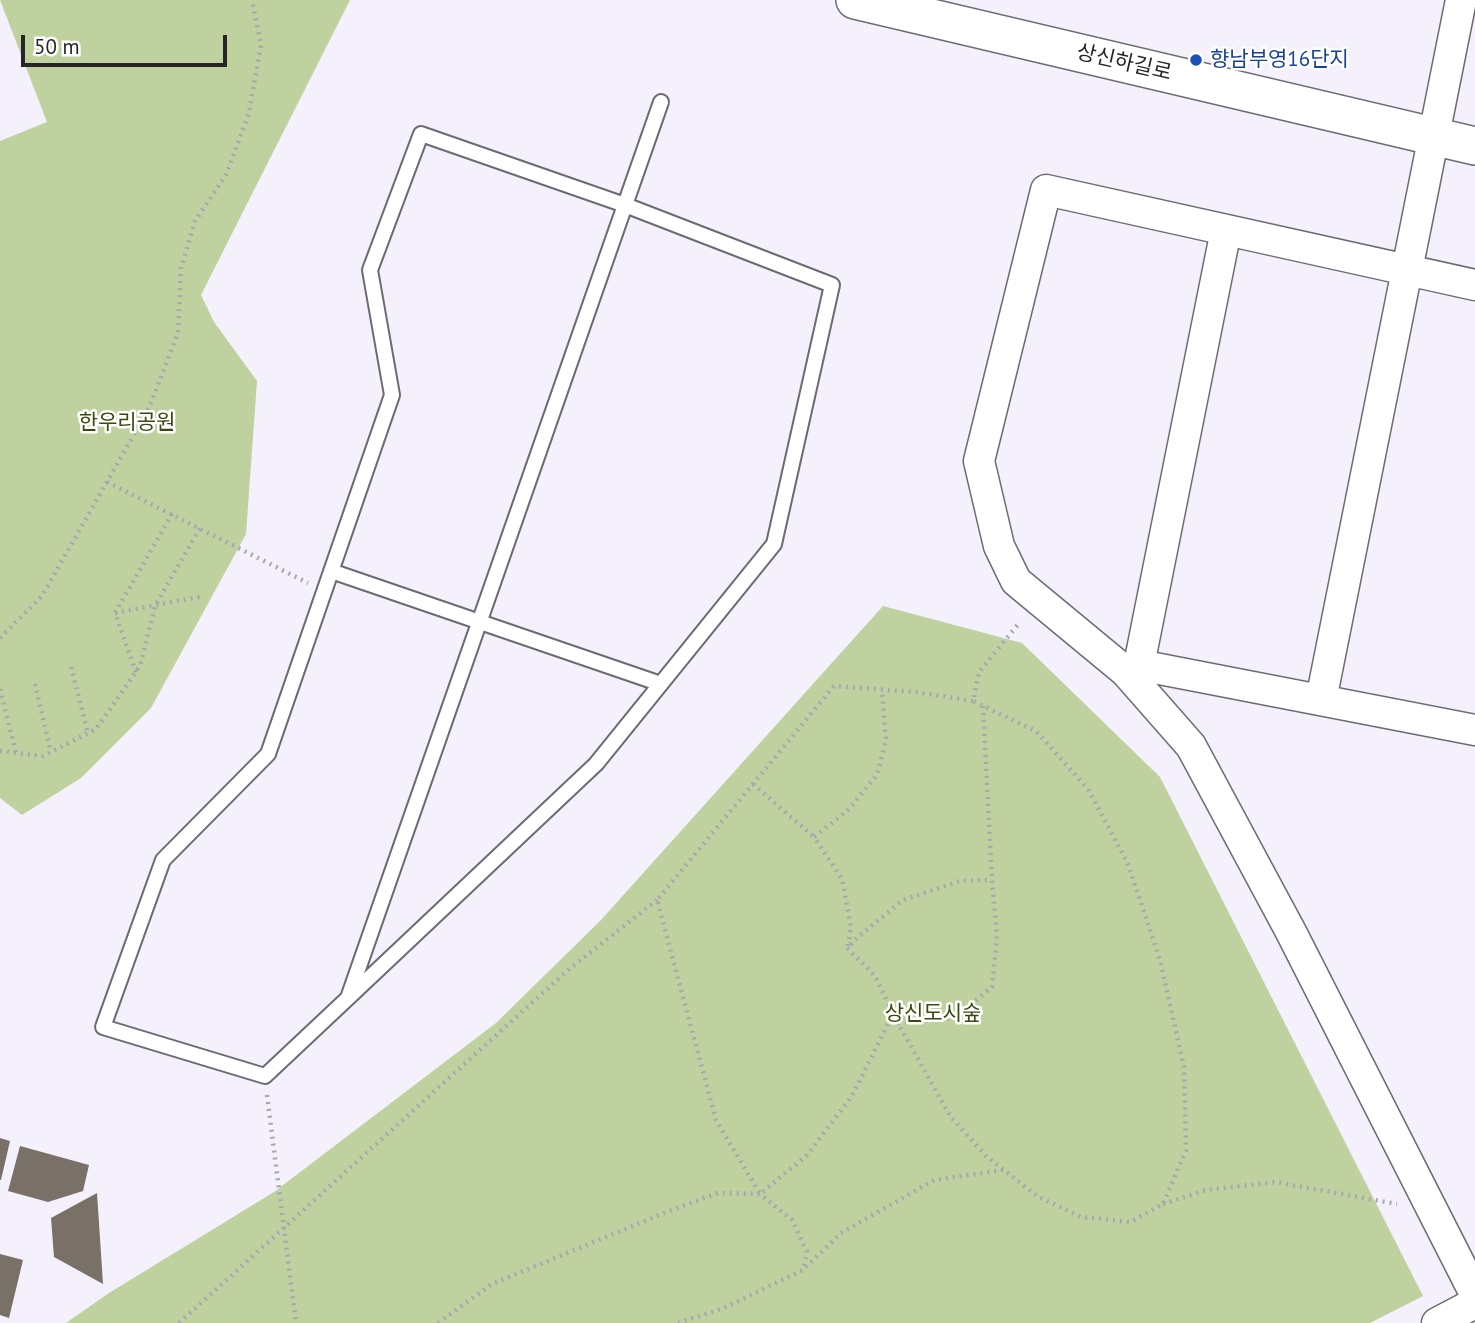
<!DOCTYPE html>
<html>
<head>
<meta charset="utf-8">
<style>
  body { margin:0 }
  #map { position:relative; width:1475px; height:1323px; overflow:hidden; background:#f4f0fc; font-family:"PT Sans",sans-serif }
  canvas { display:block }
  .scale { position:absolute; left:21px; top:35px; width:206px; height:32px; box-sizing:border-box; border:4px solid #27252a; border-top:0; padding-left:9px; font-size:21px; line-height:24px; white-space:nowrap; color:#27252a; -webkit-text-stroke:5px #fff; paint-order:stroke }
</style>
</head>
<body>
<div id="map">
<canvas width="1475" height="1323"></canvas>
<div class="scale">50 m</div>
</div>
<script>
const context = document.querySelector('canvas').getContext('2d');
context.lineJoin = 'round';
function paint(path, color) { context.fillStyle = color; context.fill(path, 'evenodd'); }
const toPath = rows => new Path2D(rows.map(r => 'M' + r).join(''));
function strokePath(path, color, width, dash) { context.strokeStyle = color; context.lineWidth = width; context.lineCap = dash ? 'butt' : 'round'; context.setLineDash(dash || []); context.stroke(path); }
function drawText(font, color, halo, rows, align = 'center') {
  context.font = font + ' "PT Sans","Noto Sans KR",sans-serif'; context.lineWidth = 5; context.setLineDash([]); context.textBaseline = 'middle'; context.strokeStyle = halo; context.fillStyle = color; for (const [text, x, y, turn = 0] of rows) {
    context.save(); context.translate(x, y); context.rotate((+turn || 0) * Math.PI / 180); context.textAlign = isNaN(turn) ? turn : align; if (halo) context.strokeText(text, 0, 0); context.fillText(text, 0, 0); context.restore();
  }
}
paint(toPath([
  [0,0,350,0,201,295,214,322,257,381,246,534,151,708,81,778,22,815,0,798,0,141,47,122],
  [883,606,1022,643,1160,777,1423,1296,1370,1323,66,1323,109,1293,274,1192,496,1023,601,920]
]), '#bfd19e');
paint(toPath([
  [0,1138,10,1141,1,1180,0,1180],
  [20,1146,89,1165,83,1191,48,1202,8,1191],
  [97,1193,103,1284,54,1257,51,1218],
  [0,1254,23,1260,9,1318,0,1315]
]), '#797068');
const service = toPath([
  [331,571,661,684],
  [348,998,596,764,774,544,832,285,625,205,421,134,370,270,392,395,268,754,163,860,103,1027,265,1076,348,998,625,205,661,102]
]);
const minor = toPath([
  [1475,285,1046,190,979,461,999,546,1016,581,1126,672,1191,746,1291,932,1475,1294],
  [1139,665,1226,230],
  [1126,672,1139,665,1475,730],
  [1321,700,1461,0],
  [1437,1323,1475,1303]
]);
const tertiary = toPath([
  [855,0,1475,146]
]);
strokePath(service, '#6e6a74', 18);
strokePath(minor, '#6e6a74', 33);
strokePath(tertiary, '#6e6a74', 40);
strokePath(toPath([
  [107,482,308,583],
  [115,613,203,596],
  [0,638,42,596,149,408,178,333,181,268,195,221,226,175,249,113,261,45,252,0],
  [71,667,88,733],
  [136,672,115,613,172,514],
  [35,684,51,752],
  [0,689,16,753],
  [973,701,916,692,834,686,657,900,716,1120,760,1194,807,1155,852,1096,890,1020,898,1023,875,976,847,948,858,937,903,900,960,881,991,880],
  [983,706,992,880,997,936,992,987,954,1018,898,1023,950,1116,986,1156,1037,1196,1081,1217,1130,1222,1163,1204,1186,1150,1184,1067,1160,960,1128,864,1088,789,1036,731,973,701,979,672,1020,622],
  [0,751,43,756,96,729,140,666,155,606,200,528],
  [753,784,814,837],
  [848,946,851,927,842,879,814,837,847,811,877,775,886,740,882,690],
  [267,1095,296,1323],
  [1163,1204,1206,1190,1275,1182,1397,1204],
  [179,1323,568,970,657,900],
  [438,1323,492,1284,669,1211,718,1193,760,1194,792,1220,807,1252,803,1270],
  [678,1323,724,1308,803,1270,841,1233,934,1180,1003,1170]
]), '#a9a6af', 4.5, [2, 5]);
strokePath(service, '#fff', 14);
strokePath(minor, '#fff', 30);
strokePath(tertiary, '#fff', 37);
for (const [x, y, r, color] of [
  [1196,60,7,"#1a4fb4"]
]) { const dot = new Path2D(); dot.arc(x, y, r, 0, 2 * Math.PI); context.fillStyle = color; context.fill(dot); strokePath(dot, '#fff', 2.5); }
drawText('21px', '#164399', '#fff', [
  ["향남부영16단지",1210,60]
], 'left');
drawText('21px', '#27252a', '#fff', [
  ["상신하길로",1124,63,13]
]);
drawText('21px', '#394a0e', '#fff', [
  ["한우리공원",127,423],
  ["상신도시숲",933,1014]
]);
</script>
</body>
</html>
